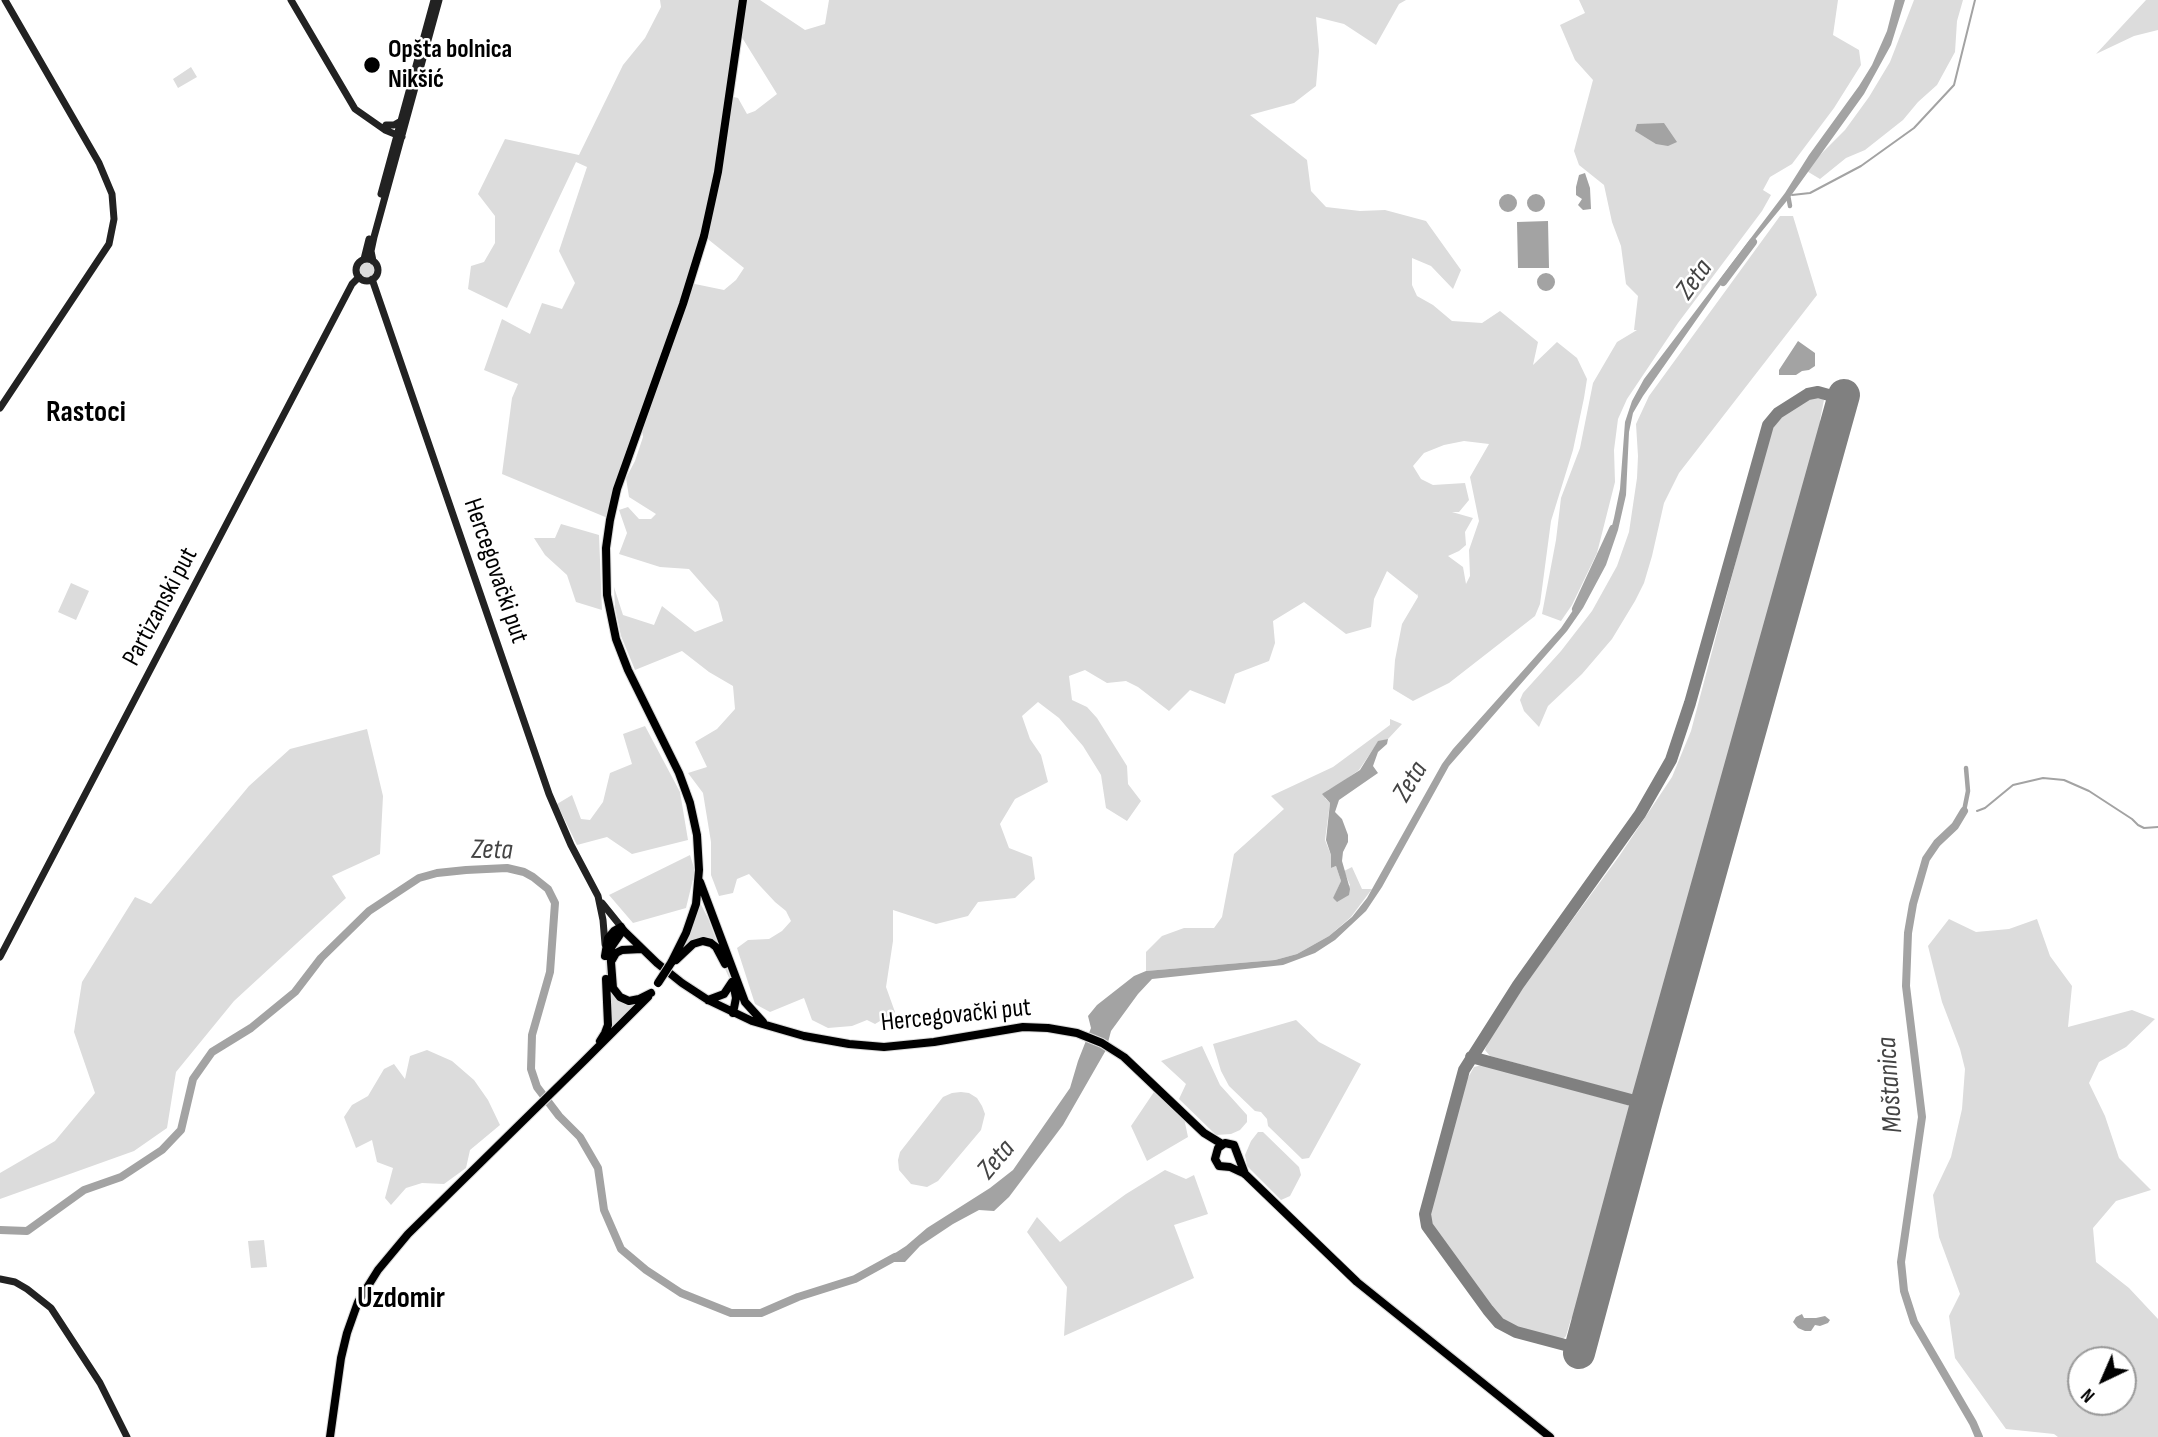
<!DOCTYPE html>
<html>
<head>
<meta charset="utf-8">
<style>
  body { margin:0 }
  #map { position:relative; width:2158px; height:1437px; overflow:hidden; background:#fff; font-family:"Sofia Sans Condensed",sans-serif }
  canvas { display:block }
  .north { position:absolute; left:2067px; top:1346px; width:70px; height:70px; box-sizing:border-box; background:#fff; border:2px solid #999; border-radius:50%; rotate:224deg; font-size:19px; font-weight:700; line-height:28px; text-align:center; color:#000 }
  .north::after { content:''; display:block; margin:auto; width:24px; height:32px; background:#000; clip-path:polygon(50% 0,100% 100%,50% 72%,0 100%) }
</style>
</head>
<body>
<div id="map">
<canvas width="2158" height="1437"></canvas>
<div class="north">N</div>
</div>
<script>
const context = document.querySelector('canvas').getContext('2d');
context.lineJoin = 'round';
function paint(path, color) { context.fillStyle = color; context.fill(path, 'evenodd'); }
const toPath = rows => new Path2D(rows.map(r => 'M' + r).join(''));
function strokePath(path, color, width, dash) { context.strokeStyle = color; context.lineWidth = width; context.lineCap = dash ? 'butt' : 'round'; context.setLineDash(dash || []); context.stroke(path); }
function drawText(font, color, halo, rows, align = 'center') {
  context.font = font + ' "Sofia Sans Condensed",sans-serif'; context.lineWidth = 5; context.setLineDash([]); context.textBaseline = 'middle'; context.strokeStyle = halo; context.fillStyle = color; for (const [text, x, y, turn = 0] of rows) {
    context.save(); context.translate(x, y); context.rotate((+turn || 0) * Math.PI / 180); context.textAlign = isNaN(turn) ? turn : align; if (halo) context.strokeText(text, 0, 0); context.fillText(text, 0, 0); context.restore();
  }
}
paint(toPath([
  [660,0,760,0,805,30,825,24,829,0,1406,0,1399,4,1376,45,1344,24,1316,17,1319,51,1316,86,1294,103,1250,115,1307,160,1311,191,1326,207,1360,211,1385,210,1426,221,1461,270,1453,289,1431,266,1412,258,1412,285,1417,296,1433,305,1452,321,1482,323,1500,311,1538,342,1533,365,1557,342,1577,358,1587,379,1584,398,1573,450,1551,521,1540,604,1535,616,1449,683,1413,701,1393,689,1395,660,1402,624,1418,597,1417,593,1417,595,1387,571,1374,599,1371,627,1346,634,1304,602,1273,621,1275,643,1269,661,1235,674,1225,704,1190,690,1169,711,1138,687,1126,681,1107,683,1085,670,1069,676,1072,700,1087,707,1097,718,1127,766,1128,784,1141,801,1127,821,1106,808,1101,775,1083,746,1059,718,1038,702,1022,716,1030,739,1041,755,1048,782,1015,799,1000,824,1009,848,1032,857,1035,879,1015,898,978,902,968,916,936,924,893,910,893,941,886,987,895,1012,875,1024,867,1020,852,1026,828,1028,812,1020,804,998,770,1012,755,1004,737,948,748,940,769,939,782,931,791,921,786,911,775,902,749,874,737,879,733,893,719,896,711,875,711,842,703,793,688,773,707,767,695,742,717,729,735,709,733,686,709,672,682,651,635,670,621,636,615,608,614,587,623,615,654,625,662,606,695,632,723,621,718,602,689,569,660,567,619,554,627,533,619,510,628,507,639,519,651,519,656,514,629,497,626,478,635,461,643,437,641,424,610,519,502,474,512,398,518,384,484,370,502,319,530,334,542,303,562,309,575,283,559,251,587,167,576,162,507,308,468,289,471,266,484,262,495,243,495,216,478,194,505,139,579,155,623,65,645,38,661,7],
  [738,31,777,94,755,111,747,114,738,98,729,96],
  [704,236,744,268,736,280,724,290,690,283],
  [1464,441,1489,444,1470,477,1479,521,1469,550,1470,576,1466,584,1463,567,1448,556,1459,551,1466,545,1465,532,1473,518,1452,512,1459,512,1469,500,1465,483,1433,485,1421,479,1413,466,1424,453,1444,445],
  [1579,0,1838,0,1833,35,1859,50,1861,65,1834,108,1792,164,1770,177,1763,190,1771,195,1762,211,1678,323,1627,399,1618,419,1614,450,1615,482,1597,553,1572,605,1561,621,1542,614,1556,540,1561,498,1580,448,1593,383,1617,342,1637,330,1634,330,1638,296,1626,284,1621,246,1612,222,1604,185,1579,165,1574,151,1593,80,1575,60,1560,25,1585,13],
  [1914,0,1963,0,1957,21,1955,52,1937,85,1918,102,1903,120,1865,150,1846,158,1820,179,1805,170,1845,130,1869,97,1890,62],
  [2146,0,2158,0,2158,30,2134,36,2096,54],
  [191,67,197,77,178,88,173,79],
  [1780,216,1793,216,1817,295,1679,473,1664,503,1652,556,1644,583,1635,601,1612,639,1582,674,1548,706,1539,727,1524,711,1520,700,1523,693,1561,651,1592,611,1617,566,1629,532,1637,478,1638,456,1636,424,1649,396],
  '359 270a8 8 0 1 1 16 0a8 8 0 1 1-16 0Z',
  [1813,397,1819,397,1824,400,1820,420,1824,431,1641,1087,1635,1094,1629,1094,1490,1056,1485,1050,1489,1039,1523,987,1620,855,1672,777,1691,731,1770,432,1783,415],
  [561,524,599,535,602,610,576,602,567,575,545,555,534,538,555,538],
  [71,583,89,591,76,620,58,612],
  [1390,719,1402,724,1388,739,1378,742,1359,770,1338,785,1328,790,1325,798,1330,803,1325,840,1331,855,1331,868,1336,866,1341,881,1333,899,1350,885,1344,871,1352,867,1362,889,1372,889,1351,917,1329,936,1297,954,1275,960,1146,971,1146,952,1162,936,1184,928,1214,928,1222,917,1234,854,1284,809,1271,796,1333,767,1390,725],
  [645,726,680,792,688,840,632,854,607,837,577,845,557,804,572,795,581,819,590,820,603,802,610,773,632,764,623,734],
  [367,729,383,796,380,854,332,876,346,898,234,1001,176,1072,167,1128,134,1151,0,1199,0,1173,55,1141,95,1093,74,1032,82,982,135,897,151,904,249,786,290,749],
  [690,855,695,871,686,908,633,923,609,895],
  [698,899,708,918,738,998,718,953,704,941,680,954],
  [1949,919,1976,932,2009,929,2037,919,2050,956,2072,986,2068,1027,2132,1010,2155,1019,2126,1047,2099,1062,2089,1083,2105,1116,2119,1158,2151,1190,2116,1201,2093,1228,2096,1262,2129,1288,2158,1319,2158,1437,2058,1437,2054,1434,2006,1429,1955,1358,1949,1316,1960,1294,1939,1237,1933,1195,1951,1157,1962,1109,1965,1069,1960,1049,1942,1002,1928,946],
  [2081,1360,2123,1360,2123,1402,2081,1402],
  [605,951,608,985,611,994,624,1004,637,1004,606,1034,608,1020],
  [1296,1020,1319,1042,1361,1064,1309,1158,1302,1159,1268,1126,1267,1119,1261,1112,1255,1111,1229,1086,1221,1071,1213,1044],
  [1202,1046,1220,1085,1247,1115,1247,1122,1240,1130,1231,1134,1216,1135,1179,1099,1186,1084,1161,1061],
  [427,1050,452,1061,474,1080,488,1100,500,1125,470,1150,466,1168,444,1184,422,1183,406,1188,391,1205,385,1198,393,1168,377,1162,372,1140,356,1148,344,1117,352,1105,368,1096,384,1069,394,1064,405,1079,410,1056],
  [1482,1065,1628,1105,1633,1111,1578,1312,1571,1319,1566,1336,1562,1340,1515,1326,1498,1315,1431,1225,1430,1214,1466,1081,1474,1067],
  [961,1092,969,1093,977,1098,982,1106,985,1114,981,1130,938,1181,927,1187,911,1184,899,1170,898,1160,900,1152,943,1097,952,1093],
  [1154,1092,1184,1118,1188,1137,1147,1161,1131,1126],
  [1258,1132,1263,1132,1299,1167,1301,1175,1290,1196,1281,1200,1247,1166,1245,1155,1251,1141],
  [1165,1170,1186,1179,1194,1175,1208,1214,1174,1225,1194,1278,1064,1336,1067,1287,1027,1232,1037,1217,1060,1242,1126,1194],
  [264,1240,267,1267,251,1268,248,1241]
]), '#dcdcdc');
paint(toPath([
  [1895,0,1905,0,1891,45,1864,94,1790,197,1739,259,1643,396,1633,413,1629,432,1626,495,1618,530,1606,565,1583,608,1567,631,1449,766,1382,887,1366,911,1335,940,1315,953,1283,965,1152,979,1138,994,1111,1031,1106,1050,1063,1125,1009,1197,994,1211,979,1210,953,1224,920,1246,905,1262,887,1262,886,1259,906,1246,927,1228,990,1188,1013,1170,1070,1088,1078,1061,1091,1028,1088,1016,1097,1005,1134,976,1146,971,1275,960,1297,954,1329,936,1352,917,1367,898,1442,764,1453,749,1561,628,1586,591,1607,546,1614,518,1620,489,1625,422,1632,401,1644,379,1785,193,1809,155,1859,86,1872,65,1887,31],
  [1664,123,1677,142,1668,146,1656,144,1635,131,1637,124],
  [1585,173,1590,188,1591,209,1583,210,1578,205,1582,199,1576,195,1576,187,1579,175],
  '1499 203a9 9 0 1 1 18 0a9 9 0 1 1-18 0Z',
  '1527 203a9 9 0 1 1 18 0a9 9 0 1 1-18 0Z',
  [1548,221,1549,268,1518,268,1517,222],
  '1537 282a9 9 0 1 1 18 0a9 9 0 1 1-18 0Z',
  [1798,341,1815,353,1815,366,1809,370,1802,371,1796,375,1779,375,1779,370],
  [1388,739,1387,744,1378,752,1373,766,1378,773,1339,800,1335,812,1342,819,1348,835,1348,842,1343,852,1342,861,1350,889,1349,895,1337,902,1333,898,1341,881,1336,866,1331,868,1331,855,1326,840,1330,803,1322,794,1360,770,1378,741],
  [1802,1314,1804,1318,1816,1318,1825,1316,1830,1320,1828,1323,1820,1326,1815,1325,1811,1331,1805,1331,1798,1328,1793,1322,1796,1317]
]), '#a3a3a3');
strokePath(toPath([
  [1792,195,1810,193,1861,166,1914,128,1954,85,1975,0],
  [1977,811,1985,808,2013,785,2043,778,2064,780,2089,791,2132,819,2138,825,2144,828,2158,827]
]), '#a3a3a3', 2);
strokePath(toPath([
  [1788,195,1790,206],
  [1964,811,1968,791,1966,768]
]), '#a3a3a3', 4.5);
strokePath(toPath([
  [1723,282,1753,242],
  [1576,609,1613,529],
  [1964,811,1955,826,1937,843,1926,859,1913,904,1908,933,1906,986,1922,1117,1901,1262,1904,1291,1914,1322,1973,1423,1979,1437],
  [0,1230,27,1231,84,1190,121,1177,162,1150,181,1130,193,1079,212,1052,251,1028,295,992,321,958,369,911,419,878,437,873,466,870,507,868,524,872,533,877,548,889,555,903,550,972,532,1035,531,1069,537,1087,559,1116,580,1137,598,1168,604,1210,621,1249,646,1270,681,1293,731,1313,761,1313,798,1297,855,1279,895,1257]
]), '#a3a3a3', 8);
strokePath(toPath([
  [1471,1057,1646,1104],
  [1580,1349,1516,1332,1499,1323,1488,1310,1427,1226,1425,1214,1464,1070,1518,985,1640,814,1671,760,1690,703,1768,425,1778,413,1808,394,1818,392,1843,399]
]), '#808080', 12);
strokePath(toPath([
  [1579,1353,1646,1104,1844,395]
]), '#808080', 32);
const primary = toPath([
  [700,882,745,1002,763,1022],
  [605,956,608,938,614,931,621,927],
  [612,960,616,953,622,950,642,949],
  [676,960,693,944,703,941,711,943,716,947,725,964],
  [671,963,686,933,696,904,699,870,697,835,690,803,679,773,628,670,616,639,607,595,606,548,610,520,617,489,683,304,704,236,718,172,743,0],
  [733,982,736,998,733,1013],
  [651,993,639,999,629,1001,620,997,613,988,610,949,623,930,657,963,682,983,708,1000,752,1021,804,1036,849,1044,884,1047,934,1042,1023,1027,1048,1028,1077,1033,1102,1043,1124,1057,1204,1133,1222,1144],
  [708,1000,724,994,732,982],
  [600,1041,605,1033,608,1025,606,979],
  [1245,1174,1234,1145,1225,1143,1218,1148,1215,1159,1219,1166,1230,1167,1245,1174,1357,1282,1550,1437],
  [330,1437,341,1358,347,1333,358,1302,378,1270,408,1234,585,1060,648,997]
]);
strokePath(primary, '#dbdbdb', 10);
strokePath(toPath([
  [291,0,355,109,385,130,402,137],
  [386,125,394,125,401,121],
  [381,194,434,0],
  [364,259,369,239],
  '356 270a11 11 0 1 1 22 0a11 11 0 1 1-22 0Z',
  [373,261,371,251,374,237,439,0],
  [372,279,549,794,571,845,598,896,603,920,605,944],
  [0,408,109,244,114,219,112,194,99,163,5,0],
  [602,903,623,929],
  [0,957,352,284,359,277],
  [0,1279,15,1282,27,1289,51,1308,100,1383,127,1437]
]), '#222', 7);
strokePath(primary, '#000', 8);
const primaryBridge = toPath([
  [658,983,671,963]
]);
strokePath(primaryBridge, '#dbdbdb', 10, []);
strokePath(primaryBridge, '#000', 8);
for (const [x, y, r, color] of [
  [372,65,9,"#000"]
]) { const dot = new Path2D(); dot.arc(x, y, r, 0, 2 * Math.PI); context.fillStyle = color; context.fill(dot); strokePath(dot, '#fff', 2.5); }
drawText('bold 26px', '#000', '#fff', [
  ["Opšta bolnica",388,50],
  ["Nikšić",388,80]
], 'left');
drawText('26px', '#000', '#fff', [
  ["Hercegovački put",495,571,71],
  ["Partizanski put",161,607,-62],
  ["Hercegovački put",956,1016,-6]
]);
drawText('italic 28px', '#444', '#fff', [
  ["Zeta",1695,280,-54],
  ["Zeta",1411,782,-59],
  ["Zeta",492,851,1],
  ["Moštanica",1891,1085,-94],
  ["Zeta",997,1160,-50]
]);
drawText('bold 30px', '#000', '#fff', [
  ["Rastoci",86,413],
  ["Uzdomir",401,1299]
]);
</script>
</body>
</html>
